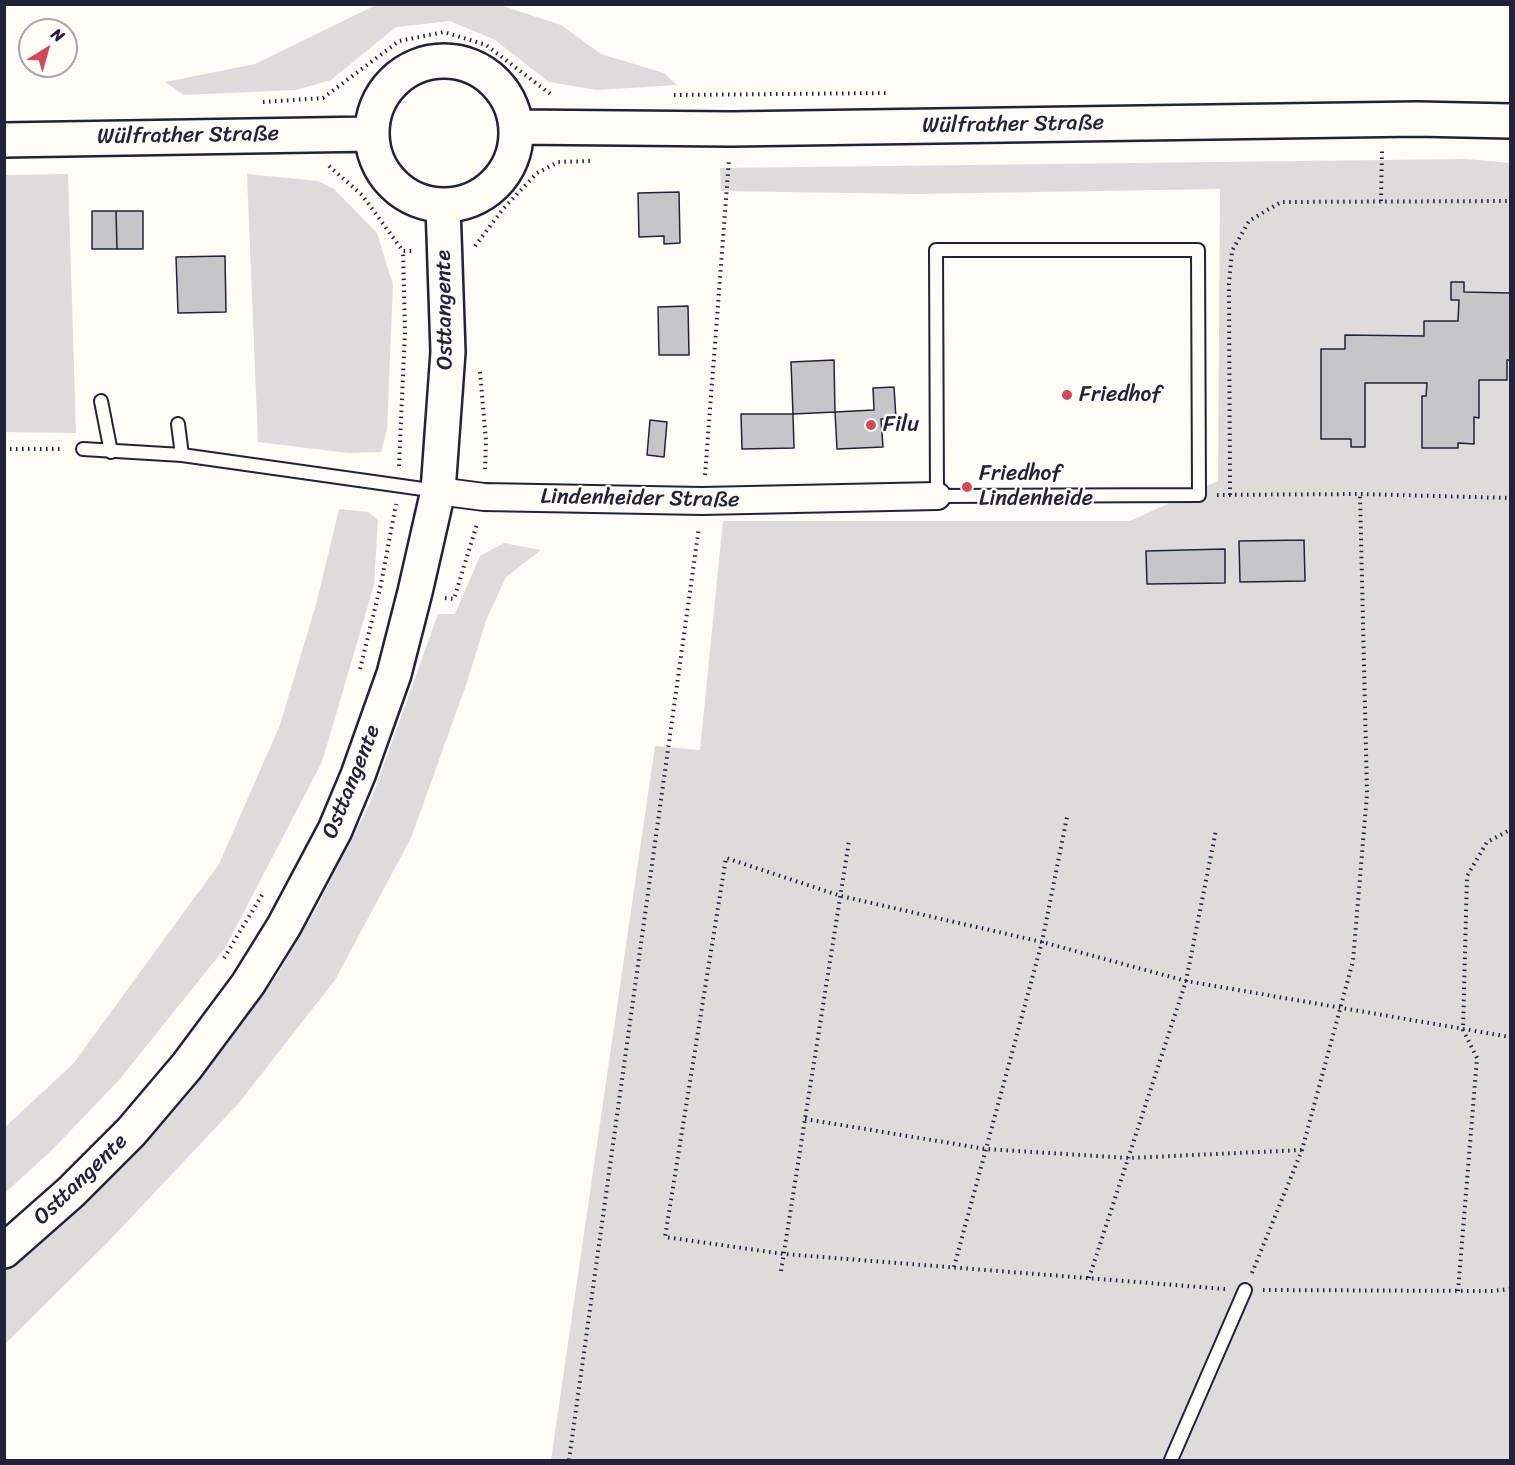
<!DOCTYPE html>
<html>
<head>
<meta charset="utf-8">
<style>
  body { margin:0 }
  #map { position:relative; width:1515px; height:1465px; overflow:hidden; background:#fdfcf7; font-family:Sriracha,sans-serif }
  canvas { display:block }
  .frame { position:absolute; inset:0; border:6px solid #22223b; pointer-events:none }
  .north { position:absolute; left:18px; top:18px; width:60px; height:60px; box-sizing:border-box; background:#fdfcf7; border:2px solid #a5a5ac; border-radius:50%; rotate:37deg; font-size:16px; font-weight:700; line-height:24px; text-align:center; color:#22223b }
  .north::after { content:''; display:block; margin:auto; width:21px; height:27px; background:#d1495b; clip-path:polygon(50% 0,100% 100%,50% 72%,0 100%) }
</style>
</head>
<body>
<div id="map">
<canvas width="1515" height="1465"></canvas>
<div class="frame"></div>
<div class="north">N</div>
</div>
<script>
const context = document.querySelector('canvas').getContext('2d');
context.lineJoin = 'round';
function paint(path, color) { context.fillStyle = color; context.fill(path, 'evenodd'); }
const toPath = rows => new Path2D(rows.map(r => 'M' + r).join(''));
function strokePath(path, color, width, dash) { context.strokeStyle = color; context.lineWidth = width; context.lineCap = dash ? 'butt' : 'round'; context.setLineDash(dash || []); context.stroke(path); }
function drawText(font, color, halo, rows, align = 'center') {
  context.font = font + ' Sriracha,sans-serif'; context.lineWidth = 4.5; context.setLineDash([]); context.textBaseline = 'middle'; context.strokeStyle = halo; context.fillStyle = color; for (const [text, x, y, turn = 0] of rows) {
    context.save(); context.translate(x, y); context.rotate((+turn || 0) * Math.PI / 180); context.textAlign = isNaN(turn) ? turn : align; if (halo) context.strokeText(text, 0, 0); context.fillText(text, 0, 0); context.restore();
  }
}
paint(toPath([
  [500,5,561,25,601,54,664,73,677,85,597,90,549,82,495,40,450,21,396,27,331,80,296,90,184,95,165,82,255,64,376,5],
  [1466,159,1510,163,1510,1460,551,1460,655,746,700,750,723,521,1130,521,1218,481,1220,189,914,194,721,191,720,168],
  [68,174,76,433,5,432,5,175],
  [247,174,318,181,334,189,377,233,393,285,387,430,381,452,348,453,258,442],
  [339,509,368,512,378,520,374,585,322,762,225,948,119,1080,52,1150,5,1193,5,1127,73,1064,219,864,280,725,317,601],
  [504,543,541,550,506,577,487,618,466,685,411,838,335,980,238,1104,108,1242,5,1344,4,1273,127,1163,189,1094,276,977,317,907,370,803,438,614,455,614,480,556]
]), '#dddcdb');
const building = toPath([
  [679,192,680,243,664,244,664,236,639,237,638,193,679,192],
  [92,211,116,211,117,249,92,249,92,211],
  [116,211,143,211,143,249,117,249,116,211],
  [225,256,226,312,178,313,176,257,225,256],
  [1451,282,1464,282,1464,292,1510,293,1510,360,1507,360,1507,380,1479,380,1479,418,1474,417,1474,444,1458,443,1458,448,1422,448,1422,396,1426,396,1427,383,1365,383,1365,447,1351,447,1351,439,1321,439,1321,349,1345,349,1345,335,1424,336,1424,321,1458,321,1459,300,1451,300,1451,282],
  [688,306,689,355,659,355,658,307,688,306],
  [834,360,835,412,793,414,791,362,834,360],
  [894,387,896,419,881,419,883,447,837,449,835,412,874,410,873,388,894,387],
  [741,414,793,414,794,448,742,449,741,414],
  [650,420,667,422,664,457,647,455,650,420],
  [1304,540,1305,581,1240,582,1239,541,1304,540],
  [1225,549,1225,583,1147,584,1146,551,1225,549]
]);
paint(building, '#c6c6c8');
strokePath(building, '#22223b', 1.5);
const service = toPath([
  [936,250,1198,250,1199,495,937,496,936,250],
  [101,401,111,452],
  [178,424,182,455],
  [83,449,182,455,437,491],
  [1171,1460,1245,1290]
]);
const minor = toPath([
  [438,491,484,497,702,501,937,496]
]);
const secondary = toPath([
  '372 133a72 72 0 1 1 144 0a72 72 0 1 1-144 0Z',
  [516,127,731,129,1417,119,1510,121],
  [4,140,371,134],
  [4,1251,71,1192,131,1132,187,1066,248,984,284,926,335,830,358,775,394,674,415,592,438,491,448,352,443,206]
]);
strokePath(service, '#22223b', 16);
strokePath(minor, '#22223b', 30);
strokePath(secondary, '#22223b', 38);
strokePath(toPath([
  [674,95,889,93],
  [263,102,323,98,399,41,444,32,486,45,553,96],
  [329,166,362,195,403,251,413,251],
  [1381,201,1382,150],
  [475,246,503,209,537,173,558,162,592,161],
  [480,372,486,441,485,469],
  [4,449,64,449],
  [399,466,405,331,403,251],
  [705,475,729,160],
  [1217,495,1360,494,1510,498],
  [1230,495,1229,284,1232,251,1249,221,1281,202,1510,201],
  [445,598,454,599,477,524],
  [360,669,381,584,396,504],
  [224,958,262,895],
  [805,1119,986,1149,1129,1158,1302,1150],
  [954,1267,1042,942,1067,817],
  [781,1271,849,841],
  [1252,1273,1302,1150,1353,961,1367,794,1360,494],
  [1089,1278,1186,981,1216,830],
  [1225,1289,784,1254,665,1237,726,858,841,896,1042,942,1186,981,1510,1037],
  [1263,1290,1493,1291,1510,1289],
  [1458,1291,1477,1058,1463,1030,1467,876,1487,842,1510,830],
  [569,1460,699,527]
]), '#22223b', 4, [1.5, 4.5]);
strokePath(service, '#fdfcf7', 12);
strokePath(minor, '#fdfcf7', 26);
strokePath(secondary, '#fdfcf7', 33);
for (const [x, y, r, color] of [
  [1067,395,6,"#d1495b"],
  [871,425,6,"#d1495b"],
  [967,487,6,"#d1495b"]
]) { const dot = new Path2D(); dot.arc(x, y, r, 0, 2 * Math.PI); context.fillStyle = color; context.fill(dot); strokePath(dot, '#fdfcf7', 2); }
drawText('22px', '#22223b', '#fdfcf7', [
  ["Wülfrather Straße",1013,125,-1],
  ["Wülfrather Straße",188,136,-1],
  ["Osttangente",445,310,-91],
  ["Lindenheider Straße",640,499,1],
  ["Osttangente",352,782,-68],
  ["Osttangente",81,1180,-44]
]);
drawText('22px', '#22223b', '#fdfcf7', [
  ["Friedhof",1079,395],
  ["Filu",883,425],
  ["Friedhof",979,474],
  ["Lindenheide",979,499]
], 'left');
</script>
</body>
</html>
